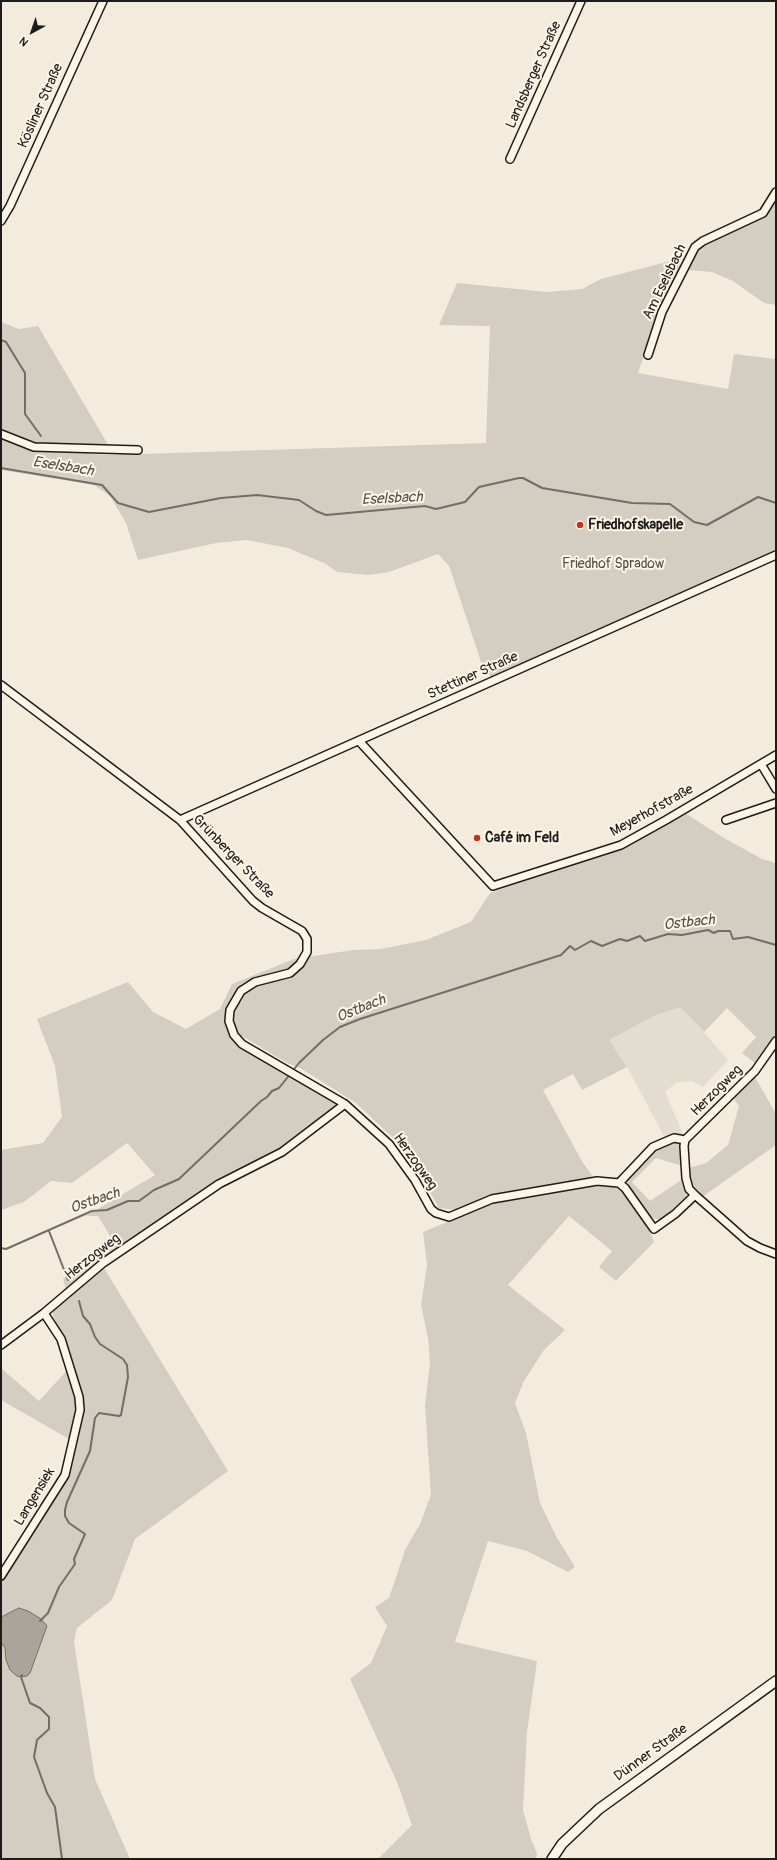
<!DOCTYPE html>
<html>
<head>
<meta charset="utf-8">
<style>
  body { margin:0 }
  #map { position:relative; width:777px; height:1860px; overflow:hidden; background:#f3ecdd; font-family:Pangolin,sans-serif }
  canvas { display:block }
  .frame { position:absolute; inset:0; border:2px solid #1c1c1c; pointer-events:none }
  .north { position:absolute; left:12px; top:12px; width:40px; height:40px; -webkit-text-stroke:3px #fcf5e5; paint-order:stroke; rotate:220deg; font-size:11px; font-weight:700; line-height:16px; text-align:center; color:#1c1c1c }
  .north::after { content:''; display:block; margin:auto; width:14px; height:18px; background:#1c1c1c; clip-path:polygon(50% 0,100% 100%,50% 72%,0 100%) }
</style>
</head>
<body>
<div id="map">
<canvas width="777" height="1860"></canvas>
<div class="frame"></div>
<div class="north">N</div>
</div>
<script>
const context = document.querySelector('canvas').getContext('2d');
context.lineJoin = 'round';
function paint(path, color) { context.fillStyle = color; context.fill(path, 'evenodd'); }
const toPath = rows => new Path2D(rows.map(r => 'M' + r).join(''));
function strokePath(path, color, width, dash) { context.strokeStyle = color; context.lineWidth = width; context.lineCap = dash ? 'butt' : 'round'; context.setLineDash(dash || []); context.stroke(path); }
function drawText(font, color, halo, rows, align = 'center') {
  context.font = font + ' Pangolin,sans-serif'; context.lineWidth = 4; context.setLineDash([]); context.textBaseline = 'middle'; context.strokeStyle = halo; context.fillStyle = color; for (const [text, x, y, turn = 0] of rows) {
    context.save(); context.translate(x, y); context.rotate((+turn || 0) * Math.PI / 180); context.textAlign = isNaN(turn) ? turn : align; if (halo) context.strokeText(text, 0, 0); context.fillText(text, 0, 0); context.restore();
  }
}
paint(toPath([
  [681,1006,728,1060,703,1087,692,1081,677,1082,665,1092,683,1134,665,1138,627,1067,609,1040,656,1015]
]), '#e3ddcf');
paint(toPath([
  [776,202,776,305,764,303,733,281,712,272,688,270,697,249,704,244,767,216],
  [678,259,681,269,659,311,638,373,728,389,734,354,776,359,776,550,535,657,537,662,494,682,481,662,449,566,438,554,389,572,368,575,337,572,326,564,288,548,247,540,216,543,138,560,126,523,110,496,94,485,1,470,1,437,33,450,110,455,486,443,490,326,439,325,457,283,547,292,582,289,601,279],
  [1,322,19,329,38,326,110,448,34,444,7,435,1,430],
  [685,813,724,838,762,859,776,863,776,1036,756,1064,742,1053,756,1037,727,1008,704,1032,681,1007,656,1015,609,1040,627,1067,582,1090,573,1074,543,1090,583,1163,592,1175,590,1179,507,1192,457,1210,439,1208,420,1174,391,1136,356,1103,300,1068,287,1063,242,1036,236,1043,248,1053,295,1078,337,1104,340,1113,278,1159,219,1186,122,1253,104,1268,228,1471,135,1539,112,1600,77,1628,74,1642,95,1779,130,1859,1,1859,1,1642,5,1648,6,1660,10,1670,17,1676,34,1663,47,1626,4,1614,1,1617,1,1581,65,1480,76,1443,1,1400,1,1368,39,1401,70,1367,51,1307,66,1290,63,1279,115,1244,98,1216,86,1216,155,1175,127,1143,72,1183,51,1181,24,1202,1,1210,1,1150,43,1143,62,1117,55,1066,37,1019,128,982,153,1012,186,1029,220,1009,232,984,294,959,353,950,381,949,426,940,471,922,490,893,623,848],
  [755,1077,776,1114,776,1145,702,1197,691,1184,689,1168,706,1163,728,1145,739,1106,734,1099],
  [674,1142,680,1144,682,1166,656,1158,632,1182,650,1201,683,1179,687,1197,685,1201,673,1212,661,1220,653,1218,647,1213,627,1185,628,1177,652,1152],
  [607,1183,624,1191,650,1232,654,1242,616,1281,599,1267,612,1251,569,1216,508,1285,565,1330,544,1350,524,1381,515,1403,526,1433,540,1503,556,1536,575,1567,568,1572,527,1551,488,1541,455,1642,537,1661,527,1732,523,1810,531,1839,537,1854,536,1859,378,1859,412,1825,397,1782,350,1679,371,1663,387,1626,375,1607,389,1598,405,1550,420,1524,431,1495,425,1406,430,1362,428,1338,421,1305,427,1265,423,1232,496,1202]
]), '#d3cec1');
const water = toPath([
  [19,1608,28,1611,41,1619,47,1626,30,1673,27,1676,21,1677,17,1676,10,1670,6,1660,5,1648,1,1642,1,1617,19,1608]
]);
paint(water, '#aaa59b');
strokePath(water, '#716e68', 1);
strokePath(toPath([
  [1,340,6,342,25,373,25,414,41,436],
  [1,468,102,485,118,503,149,512,221,498,257,495,299,500,316,511,326,515,425,506,436,509,465,502,479,487,519,478,523,478,542,488,632,503,670,504,694,522,707,525,758,497,776,503],
  [49,1231,68,1280],
  [1,1248,6,1249,92,1211,107,1210,128,1201,139,1201,154,1190,179,1179,261,1101,267,1097,272,1091,279,1088,299,1063,323,1040,340,1027,360,1019,561,955,570,946,575,950,591,941,602,946,620,939,627,941,640,936,645,941,668,934,682,935,708,930,714,933,718,931,730,931,733,939,748,937,776,945],
  [40,1621,48,1613,59,1587,75,1564,74,1559,85,1534,69,1523,65,1516,65,1510,67,1502,90,1451,95,1418,99,1413,119,1416,121,1415,128,1377,127,1365,123,1359,100,1344,95,1337,90,1324,83,1316,79,1301],
  [22,1675,21,1677,30,1703,40,1708,49,1717,49,1729,37,1740,34,1757,47,1793,55,1807,62,1859]
]), '#716e68', 2);
const minor = toPath([
  [510,159,581,1],
  [1,221,10,206,103,1],
  [648,355,662,312,695,247,703,241,763,213,776,192],
  [1,434,34,447,138,450],
  [1,685,180,820,253,901,262,908,302,931,307,939,307,952,300,964,290,973,255,982,241,991,230,1010,229,1021,234,1035,242,1044,345,1104],
  [359,741,493,886,621,845,666,820,776,755],
  [761,764,776,789],
  [180,820,776,555],
  [726,820,776,803],
  [685,1140,684,1146,686,1178,689,1189,695,1195,747,1241,760,1248,776,1254],
  [685,1140,755,1071,776,1041],
  [619,1183,625,1188,654,1229,675,1214,695,1195],
  [1,1345,44,1313,103,1263,219,1184,282,1152,345,1104,389,1144,415,1180,431,1209,436,1213,449,1217,492,1199,597,1181,619,1183,653,1147,674,1138,685,1140],
  [1,1576,65,1475,80,1410,79,1397,61,1339,44,1313]
]);
const tertiary = toPath([
  [552,1859,562,1844,599,1809,776,1681]
]);
strokePath(minor, '#1c1c1c', 10);
strokePath(tertiary, '#1c1c1c', 12);
strokePath(minor, '#fcf5e5', 7);
strokePath(tertiary, '#fcf5e5', 9);
for (const [x, y, r, color] of [
  [580,525,4,"#c8321e"],
  [477,838,4,"#c8321e"]
]) { const dot = new Path2D(); dot.arc(x, y, r, 0, 2 * Math.PI); context.fillStyle = color; context.fill(dot); strokePath(dot, '#fcf5e5', 1.5); }
drawText('14px', '#1c1c1c', '#fcf5e5', [
  ["Landsberger Straße",534,75,-66],
  ["Kösliner Straße",41,106,-66],
  ["Am Eselsbach",665,282,-64],
  ["Stettiner Straße",473,676,-24],
  ["Meyerhofstraße",652,811,-29],
  ["Grünberger Straße",233,857,46],
  ["Herzogweg",717,1091,-45],
  ["Herzogweg",415,1162,55],
  ["Herzogweg",93,1257,-38],
  ["Langensiek",35,1497,-59],
  ["Dünner Straße",651,1753,-36]
]);
drawText('bold 14px', '#1c1c1c', '#fcf5e5', [
  ["Friedhofskapelle",588,525],
  ["Café im Feld",485,838]
], 'left');
drawText('14px', '#53514e', '#fcf5e5', [
  ["Friedhof Spradow",613,564]
]);
drawText('italic 15px', '#55534f', '#fcf5e5', [
  ["Eselsbach",63,467,9],
  ["Eselsbach",392,499,-3],
  ["Ostbach",689,923,-6],
  ["Ostbach",361,1009,-22],
  ["Ostbach",95,1201,-19]
]);
</script>
</body>
</html>
